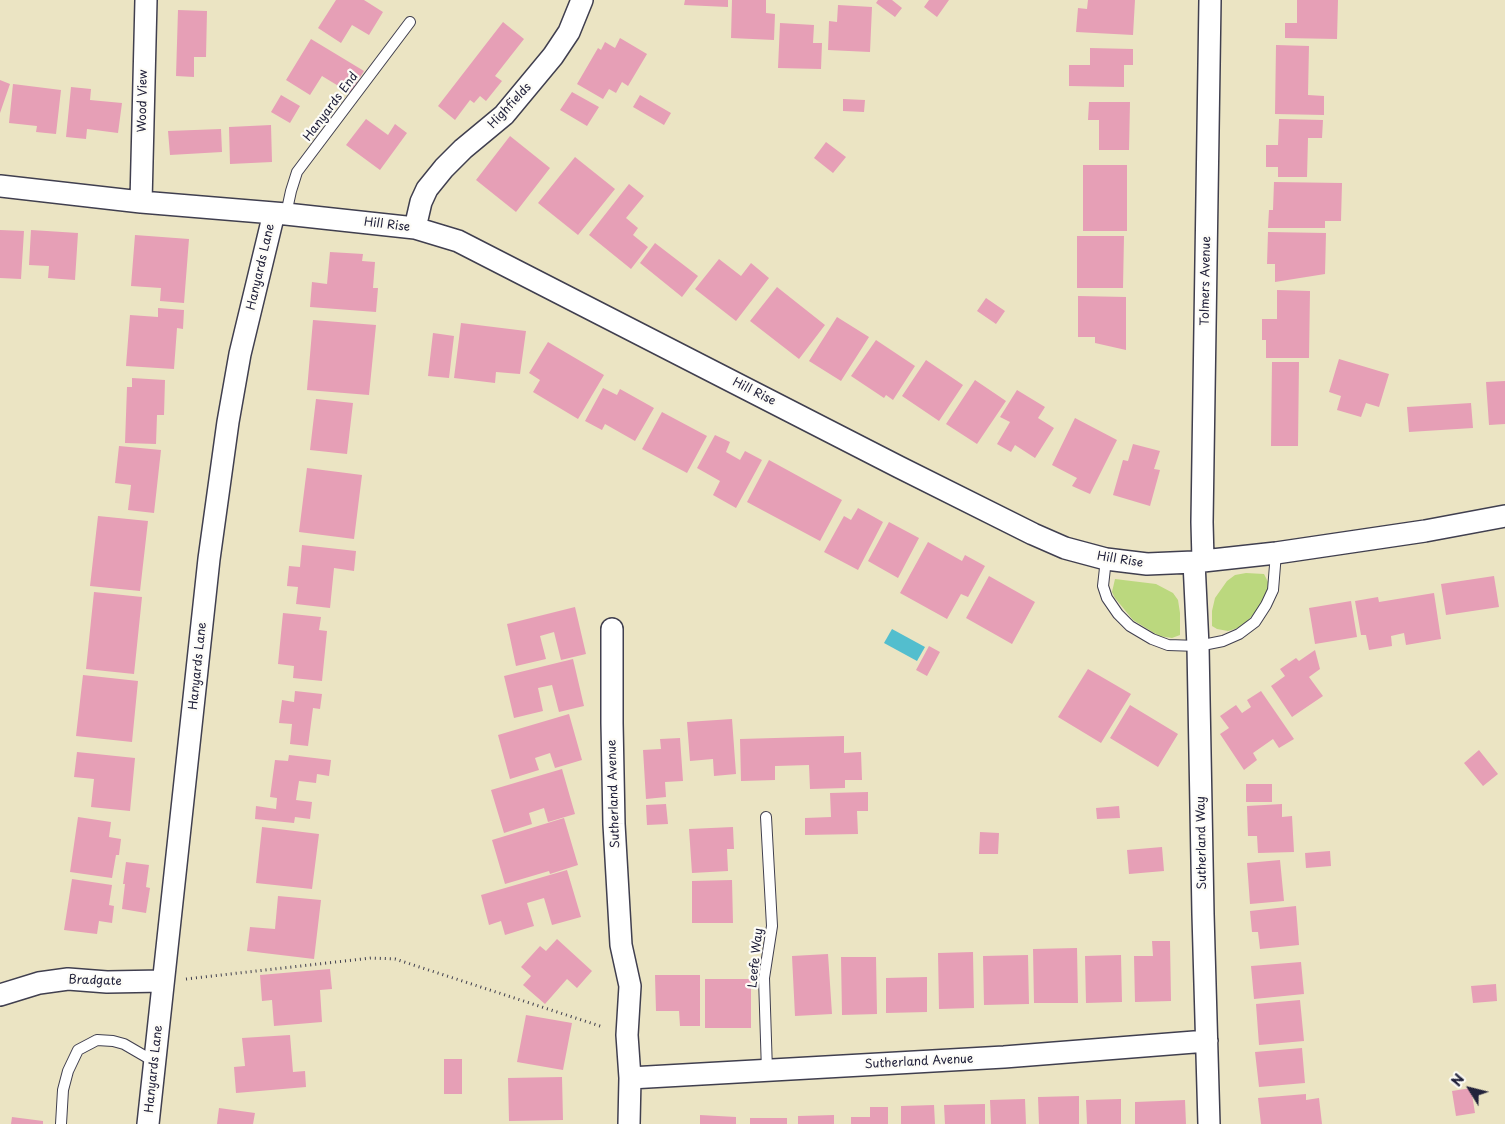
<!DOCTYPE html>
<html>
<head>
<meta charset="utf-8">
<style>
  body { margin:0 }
  #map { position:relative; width:1505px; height:1124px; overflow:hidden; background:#ebe4c3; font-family:"Playpen Sans",sans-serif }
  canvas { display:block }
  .north { position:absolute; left:1445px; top:1064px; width:50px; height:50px; -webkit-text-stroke:4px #fdfcf7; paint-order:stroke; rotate:306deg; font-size:14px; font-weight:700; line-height:20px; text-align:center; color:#22223b }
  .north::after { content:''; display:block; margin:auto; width:18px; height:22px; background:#22223b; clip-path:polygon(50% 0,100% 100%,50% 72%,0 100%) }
</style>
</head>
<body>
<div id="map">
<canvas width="1505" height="1124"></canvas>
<div class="north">N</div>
</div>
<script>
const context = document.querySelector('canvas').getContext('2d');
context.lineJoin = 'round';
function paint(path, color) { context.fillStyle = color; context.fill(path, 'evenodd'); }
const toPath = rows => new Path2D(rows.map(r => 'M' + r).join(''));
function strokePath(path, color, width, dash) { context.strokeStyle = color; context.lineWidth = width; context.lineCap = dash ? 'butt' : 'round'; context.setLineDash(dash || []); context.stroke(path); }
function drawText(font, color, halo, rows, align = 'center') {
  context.font = font + ' "Playpen Sans",sans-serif'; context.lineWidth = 4.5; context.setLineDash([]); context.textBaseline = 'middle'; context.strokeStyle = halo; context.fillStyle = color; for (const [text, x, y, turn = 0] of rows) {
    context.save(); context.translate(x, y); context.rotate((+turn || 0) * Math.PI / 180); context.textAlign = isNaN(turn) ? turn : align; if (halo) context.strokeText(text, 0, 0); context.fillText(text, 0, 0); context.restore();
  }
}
paint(toPath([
  [1246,573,1264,574,1268,582,1267,592,1255,613,1245,623,1238,628,1228,631,1217,629,1212,626,1212,611,1215,598,1227,581,1235,575],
  [1115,579,1156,584,1173,593,1178,600,1180,613,1180,635,1172,638,1159,636,1133,620,1115,598,1112,592]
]), '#bbd87e');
paint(toPath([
  [892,629,925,647,917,661,884,643]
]), '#53bece');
paint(toPath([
  [336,0,364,0,383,12,369,35,352,25,341,43,318,28],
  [685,0,728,0,728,7,684,5],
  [732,0,766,0,766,13,775,14,774,40,731,38],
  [878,0,892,0,902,8,895,17,876,3],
  [929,0,949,0,937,17,924,7],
  [1088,0,1135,0,1133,35,1076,32,1078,8,1087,9],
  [1297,0,1338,0,1337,39,1285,38,1285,23,1297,23],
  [838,5,872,7,870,52,828,50,829,21,837,22],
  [178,10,207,11,206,57,194,57,194,77,176,76],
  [503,22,524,39,495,76,502,81,486,101,480,96,474,103,470,100,455,120,438,106],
  [780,23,814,25,813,43,822,43,821,69,778,68],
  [620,38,647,54,628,86,622,82,616,93,609,89,603,99,577,84,598,48,601,50,605,42,615,48],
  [311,39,364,71,350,93,322,76,310,95,286,80],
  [1276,45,1309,46,1308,95,1324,96,1324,115,1275,114],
  [1090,48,1133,49,1133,65,1124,65,1124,87,1069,86,1069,65,1090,65],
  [0,80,10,84,0,113],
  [13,84,61,90,56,134,36,132,37,126,9,123],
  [71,87,91,89,90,100,122,103,118,133,87,129,86,139,66,137],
  [572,92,599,107,587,126,560,110],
  [281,95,300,106,290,123,271,112],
  [640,95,671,113,664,125,633,107],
  [843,99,865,100,864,112,843,111],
  [1089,102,1130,102,1129,150,1099,150,1099,120,1088,120],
  [366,119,388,135,395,124,407,133,380,170,346,145],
  [1279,119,1323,120,1322,138,1308,138,1307,177,1278,177,1278,167,1266,167,1266,145,1278,145],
  [271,125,272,162,230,164,229,127],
  [221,129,222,152,170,155,168,131],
  [510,136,550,168,516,212,476,180],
  [826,142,846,157,833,173,814,158],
  [575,157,615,189,578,235,538,203],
  [1083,165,1127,165,1127,231,1083,231],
  [1274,182,1342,183,1341,221,1325,221,1325,228,1268,228,1269,210,1273,210],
  [629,184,644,196,626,218,638,228,633,235,648,247,631,269,589,235],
  [0,230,24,231,21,279,0,278],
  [31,230,78,233,75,280,48,278,49,266,29,265],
  [1268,232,1326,233,1325,274,1275,282,1275,264,1267,264],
  [135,235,189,239,184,303,160,301,161,288,131,286],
  [1077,236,1124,236,1123,288,1077,288],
  [655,243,698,276,682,297,640,263],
  [330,252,363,254,362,261,375,262,373,288,378,288,376,312,310,307,312,282,327,284],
  [719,259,741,276,751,263,769,278,736,321,695,289],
  [777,287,825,325,799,359,750,321],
  [1277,290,1310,291,1309,358,1266,358,1266,340,1262,340,1262,319,1277,319],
  [1078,296,1126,297,1126,350,1095,343,1095,337,1078,337],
  [986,298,1005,311,996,324,977,311],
  [158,308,184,310,183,329,177,328,174,369,126,366,130,315,158,317],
  [837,317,869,337,841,381,809,361],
  [313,320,376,325,369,395,307,390],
  [461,323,526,331,520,374,496,372,495,383,454,378],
  [433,333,454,336,449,378,428,376],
  [876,340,915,366,893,400,886,395,884,398,851,376],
  [548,342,604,375,578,419,533,392,540,380,529,373],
  [1339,359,1389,374,1379,407,1366,403,1361,417,1337,410,1341,396,1329,392],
  [926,360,963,385,939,421,902,396],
  [1272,362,1299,362,1298,446,1271,446],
  [132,378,165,380,164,415,157,415,156,444,125,443,127,387,132,387],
  [975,380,1006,401,977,444,946,424],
  [1505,381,1505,424,1489,425,1486,382],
  [603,388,617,395,620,389,654,408,635,441,605,424,602,430,585,421],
  [1017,390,1045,407,1038,418,1054,428,1035,458,1015,445,1011,452,997,444,1010,422,1000,417],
  [316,399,353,403,347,454,310,450],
  [1471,403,1473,428,1409,432,1407,407],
  [662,412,707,436,687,473,642,449],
  [1075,418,1117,440,1090,494,1072,486,1077,478,1052,465],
  [715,435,730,442,726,452,740,460,745,451,762,460,736,508,713,495,720,481,697,468],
  [1133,444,1160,451,1154,469,1160,470,1150,506,1113,495,1123,460,1128,461],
  [119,446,161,450,154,513,128,510,131,485,115,483],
  [769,460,842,500,820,541,747,502],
  [307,468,362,475,354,539,299,532],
  [858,508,883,522,858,570,824,552,844,516,851,520],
  [98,516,148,521,140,591,90,586],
  [889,522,919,538,898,578,868,561],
  [928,542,962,561,965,555,985,566,968,597,961,594,947,619,900,593],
  [302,545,356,551,354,571,334,568,330,608,296,604,298,587,287,586,289,566,300,567],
  [989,576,1035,602,1012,644,966,618],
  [1494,576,1499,607,1446,615,1441,584],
  [94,592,142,597,134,674,86,669],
  [1434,593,1441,639,1406,645,1404,633,1391,636,1392,646,1369,650,1366,635,1361,635,1355,601,1378,597,1379,602],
  [1351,601,1357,637,1315,644,1309,608],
  [575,607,586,654,561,660,554,632,540,636,546,659,516,666,507,624],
  [283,613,321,617,319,630,327,631,322,681,293,678,294,666,278,664],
  [929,646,940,652,927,676,916,670],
  [1315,650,1320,669,1309,677,1323,696,1292,717,1271,686,1285,676,1280,669,1296,658,1299,661],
  [573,659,584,706,559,712,552,685,538,688,543,711,514,718,504,676],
  [1088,669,1131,694,1101,743,1058,717],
  [83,675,138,681,132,742,76,736],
  [295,691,322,694,320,709,313,708,308,746,290,744,292,724,279,723,282,700,294,702],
  [1261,691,1294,739,1279,748,1273,739,1253,753,1257,760,1244,770,1220,734,1229,728,1220,716,1236,705,1242,713,1251,707,1247,700],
  [1130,705,1178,734,1158,767,1110,738],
  [569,714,582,760,555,768,550,753,535,758,539,770,510,779,498,735],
  [732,719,736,774,714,776,713,759,690,761,687,722],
  [844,736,844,753,861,752,862,780,845,780,845,788,810,789,809,765,775,766,775,780,741,781,740,739],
  [680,738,683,781,665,782,666,797,646,799,643,750,661,749,660,739],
  [1479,750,1498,774,1483,786,1464,763],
  [77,752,135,758,130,811,91,807,94,779,74,777],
  [289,755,331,760,329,776,317,774,316,783,299,781,296,800,312,802,310,819,295,817,294,823,255,819,256,806,276,809,277,798,270,797,275,760,288,761],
  [562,769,575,814,548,822,544,808,529,813,532,824,504,833,491,790],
  [1246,784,1272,784,1272,802,1246,802],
  [868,792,868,811,857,811,858,834,805,835,805,818,831,817,830,793],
  [666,804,668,824,647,825,646,805],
  [1282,804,1282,817,1292,816,1294,852,1258,853,1257,836,1248,836,1247,806],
  [1119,806,1120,818,1097,819,1096,808],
  [78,817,111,822,109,837,121,839,119,855,116,855,112,878,70,872],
  [564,818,578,865,550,874,549,871,505,884,492,840],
  [262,827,319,834,312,889,256,883],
  [733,827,734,849,727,849,728,871,692,873,689,829],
  [980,832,999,833,998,854,979,854],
  [1162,847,1164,871,1129,874,1127,850],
  [1330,851,1331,866,1306,868,1305,853],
  [1280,860,1284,901,1250,904,1247,863],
  [126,862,149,865,146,887,150,888,146,913,122,909,125,884,123,884],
  [567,870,581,917,552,925,544,898,527,903,534,926,505,935,501,921,489,925,481,895],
  [72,879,112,885,109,905,114,906,112,923,99,921,97,934,64,930],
  [732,880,733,923,692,923,692,881],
  [278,896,321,900,314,959,247,951,250,927,275,929],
  [1296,906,1299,945,1260,949,1258,932,1252,932,1250,911],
  [557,939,592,971,577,988,567,979,545,1004,523,985,531,976,521,967,540,946,546,951],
  [1152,941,1170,941,1171,1001,1135,1002,1134,956,1153,956],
  [1077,948,1078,1003,1034,1003,1033,949],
  [973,952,974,1008,939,1009,938,953],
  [828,954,832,1014,795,1016,792,956],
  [1028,955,1029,1004,984,1005,983,956],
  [1121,955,1122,1002,1086,1003,1085,956],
  [841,957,876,957,877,1014,842,1015],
  [1301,962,1304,994,1254,999,1251,966],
  [330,969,332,989,320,990,322,1022,274,1026,272,1000,262,1001,260,975],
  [655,975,700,975,700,1026,680,1026,679,1011,656,1011],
  [927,977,927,1012,886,1013,886,978],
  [705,979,751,979,751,1028,705,1028],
  [1496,984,1497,1001,1473,1003,1471,986],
  [1300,1000,1304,1041,1259,1045,1256,1004],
  [526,1015,572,1023,563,1070,517,1062],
  [290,1035,293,1072,305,1071,306,1087,236,1093,234,1067,245,1066,242,1038],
  [1302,1048,1305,1083,1259,1087,1255,1052],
  [444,1059,462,1059,462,1094,444,1094],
  [562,1077,563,1120,509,1121,508,1078],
  [1471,1088,1475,1113,1456,1116,1452,1091],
  [1306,1094,1306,1100,1319,1098,1322,1124,1261,1124,1258,1098],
  [1079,1096,1079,1124,1039,1124,1038,1097],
  [1025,1099,1026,1124,991,1124,990,1100],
  [1121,1099,1121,1124,1087,1124,1086,1100],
  [1185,1100,1186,1124,1135,1124,1135,1102],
  [985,1104,985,1124,945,1124,944,1105],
  [934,1105,935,1124,901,1124,901,1106],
  [870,1107,888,1107,888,1124,851,1124,851,1117,870,1117],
  [219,1108,255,1113,253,1124,217,1124],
  [700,1115,736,1117,736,1124,700,1124],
  [834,1115,834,1124,798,1124,798,1116],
  [12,1117,43,1121,43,1124,11,1124],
  [750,1118,787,1118,787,1124,750,1124]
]), '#e69fb6');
const service = toPath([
  [286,214,291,191,297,172,410,22],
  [1106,559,1103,586,1107,598,1118,614,1130,626,1152,639,1168,645,1198,646,1223,641,1239,634,1255,622,1266,605,1273,590,1276,553],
  [766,817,772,926,764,978,767,1071],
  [61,1124,63,1090,68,1071,78,1050,97,1040,113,1041,124,1044,155,1062]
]);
const minor = toPath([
  [0,186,141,202,286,214,415,228,458,241,899,467,1033,534,1065,548,1106,559,1147,564,1194,562,1276,553,1425,531,1505,516],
  [141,202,146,0],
  [415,228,421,202,427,189,444,168,463,149,504,115,553,56,569,32,582,0],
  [1203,561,1202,522,1210,0],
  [1194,562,1198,646,1203,914,1209,1124],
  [612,629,612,723,614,824,621,945,630,986,627,1035,630,1078,629,1124],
  [0,995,39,983,68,979,107,982,163,981],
  [630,1078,1004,1057,1207,1041],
  [148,1124,209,559,228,422,240,354,274,213]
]);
strokePath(service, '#403f4f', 12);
strokePath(minor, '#403f4f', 24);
strokePath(toPath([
  [186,979,371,958,395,959,603,1027]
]), '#403f4f', 3, [1, 4]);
strokePath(service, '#fff', 10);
strokePath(minor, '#fff', 21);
drawText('12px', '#22223b', '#fdfcf7', [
  ["Wood View",143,101,-89],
  ["Highfields",510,106,-47],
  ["Hanyards End",331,107,-53],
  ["Hill Rise",387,225,7],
  ["Hanyards Lane",261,267,-77],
  ["Tolmers Avenue",1206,281,-89],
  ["Hill Rise",754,392,27],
  ["Hill Rise",1120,560,9],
  ["Hanyards Lane",198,666,-84],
  ["Sutherland Avenue",614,794,-92],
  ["Sutherland Way",1202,843,-91],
  ["Leefe Way",756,958,-84],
  ["Bradgate",95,981,2],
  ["Sutherland Avenue",919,1062,-3],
  ["Hanyards Lane",154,1069,-84]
]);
</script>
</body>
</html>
